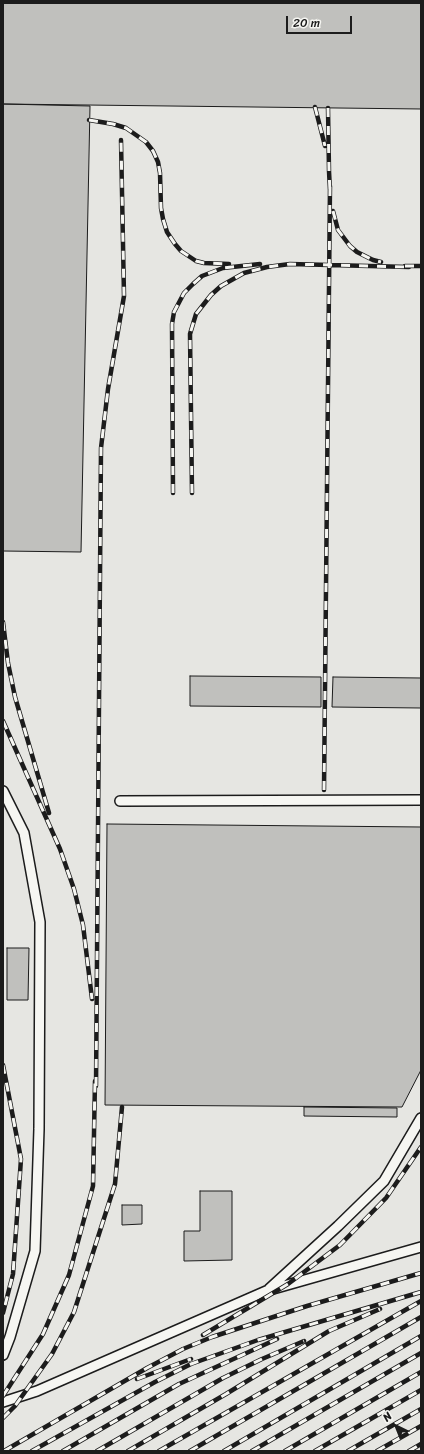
<!DOCTYPE html>
<html>
<head>
<meta charset="utf-8">
<style>
  body { margin:0 }
  #map { position:relative; width:424px; height:1454px; overflow:hidden; background:#f6f6f2; font-family:Sriracha,sans-serif }
  canvas { display:block }
  .frame { position:absolute; inset:0; border:4px solid #1c1c1c; pointer-events:none }
  .north { position:absolute; left:376px; top:1406px; width:40px; height:40px; -webkit-text-stroke:3px #f6f6f2; paint-order:stroke; rotate:317deg; font-size:11px; font-weight:700; line-height:16px; text-align:center; color:#1c1c1c }
  .north::after { content:''; display:block; margin:auto; width:14px; height:18px; background:#1c1c1c; clip-path:polygon(50% 0,100% 100%,50% 72%,0 100%) }
  .scale { position:absolute; left:286px; top:16px; width:66px; height:18px; box-sizing:border-box; border:2px solid #1c1c1c; border-top:0; padding-left:5px; font-size:12px; line-height:14px; white-space:nowrap; color:#1c1c1c; -webkit-text-stroke:3px #f6f6f2; paint-order:stroke }
</style>
</head>
<body>
<div id="map">
<canvas width="424" height="1454"></canvas>
<div class="frame"></div>
<div class="north">N</div>
<div class="scale">20 m</div>
</div>
<script>
const context = document.querySelector('canvas').getContext('2d');
context.lineJoin = 'round';
function paint(path, color) { context.fillStyle = color; context.fill(path, 'evenodd'); }
const toPath = rows => new Path2D(rows.map(r => 'M' + r).join(''));
function strokePath(path, color, width, dash) { context.strokeStyle = color; context.lineWidth = width; context.lineCap = dash ? 'butt' : 'round'; context.setLineDash(dash || []); context.stroke(path); }
paint(toPath([
  [3,3,421,3,421,1451,3,1451]
]), '#e6e6e2');
const building = toPath([
  [3,3,421,3,421,109,3,104,3,3],
  [3,104,90,106,81,552,3,551,3,104],
  [190,676,321,677,321,707,190,706,190,676],
  [333,677,421,678,421,708,332,707,333,677],
  [107,824,421,827,421,1070,402,1107,105,1105,107,824],
  [7,948,29,948,28,1000,7,1000,7,948],
  [304,1107,397,1108,397,1117,304,1116,304,1107],
  [200,1191,232,1191,232,1260,184,1261,184,1231,200,1231,200,1191],
  [122,1205,142,1205,142,1224,122,1225,122,1205]
]);
paint(building, '#c0c0bd');
strokePath(building, '#1c1c1c', 1);
const service = toPath([
  [3,791,24,833,40,922,39,1129,35,1251,10,1337,3,1355],
  [120,801,421,800],
  [269,1289,338,1226,384,1181,421,1118],
  [3,1402,37,1391,266,1291,421,1247]
]);
strokePath(service, '#1c1c1c', 12);
strokePath(service, '#f6f6f2', 9);
const rail = toPath([
  [315,107,325,146],
  [328,108,329,171,330,191],
  [89,120,113,124,126,128,146,142,153,151,158,162,160,173,161,208,163,219,167,232,175,244,181,251,196,261,204,263,229,264],
  [333,211,338,230,350,246,357,252,373,260,381,262],
  [405,266,421,266],
  [173,493,172,324,174,312,184,293,193,284,202,276,223,268,260,264],
  [192,493,190,334,196,314,211,295,221,286,244,273,267,267,290,264,409,267],
  [3,622,8,663,15,697,49,813],
  [3,721,60,849,74,889,83,925,92,999],
  [324,790,330,186],
  [3,1065,21,1159,13,1274,3,1313],
  [96,1086,101,448,108,389,124,296,121,140],
  [203,1335,288,1284,340,1245,386,1198,421,1147],
  [137,1379,191,1359],
  [3,1396,43,1334,69,1275,93,1186,95,1081],
  [3,1418,15,1406,52,1354,74,1312,115,1184,122,1107],
  [4,1451,147,1368,183,1349,212,1337,307,1306,421,1273],
  [32,1451,155,1382,191,1364,258,1340,421,1292],
  [63,1451,179,1384,277,1339],
  [97,1451,223,1378,262,1359,304,1341],
  [128,1451,226,1394,329,1331,380,1309],
  [159,1451,421,1301],
  [190,1451,421,1317],
  [224,1451,421,1336],
  [252,1451,421,1353],
  [285,1451,421,1372],
  [315,1451,421,1390],
  [348,1451,421,1409],
  [377,1451,421,1426],
  [409,1451,421,1444]
]);
strokePath(rail, '#1c1c1c', 4.5);
strokePath(rail, '#f6f6f2', 3, [9]);
</script>
</body>
</html>
